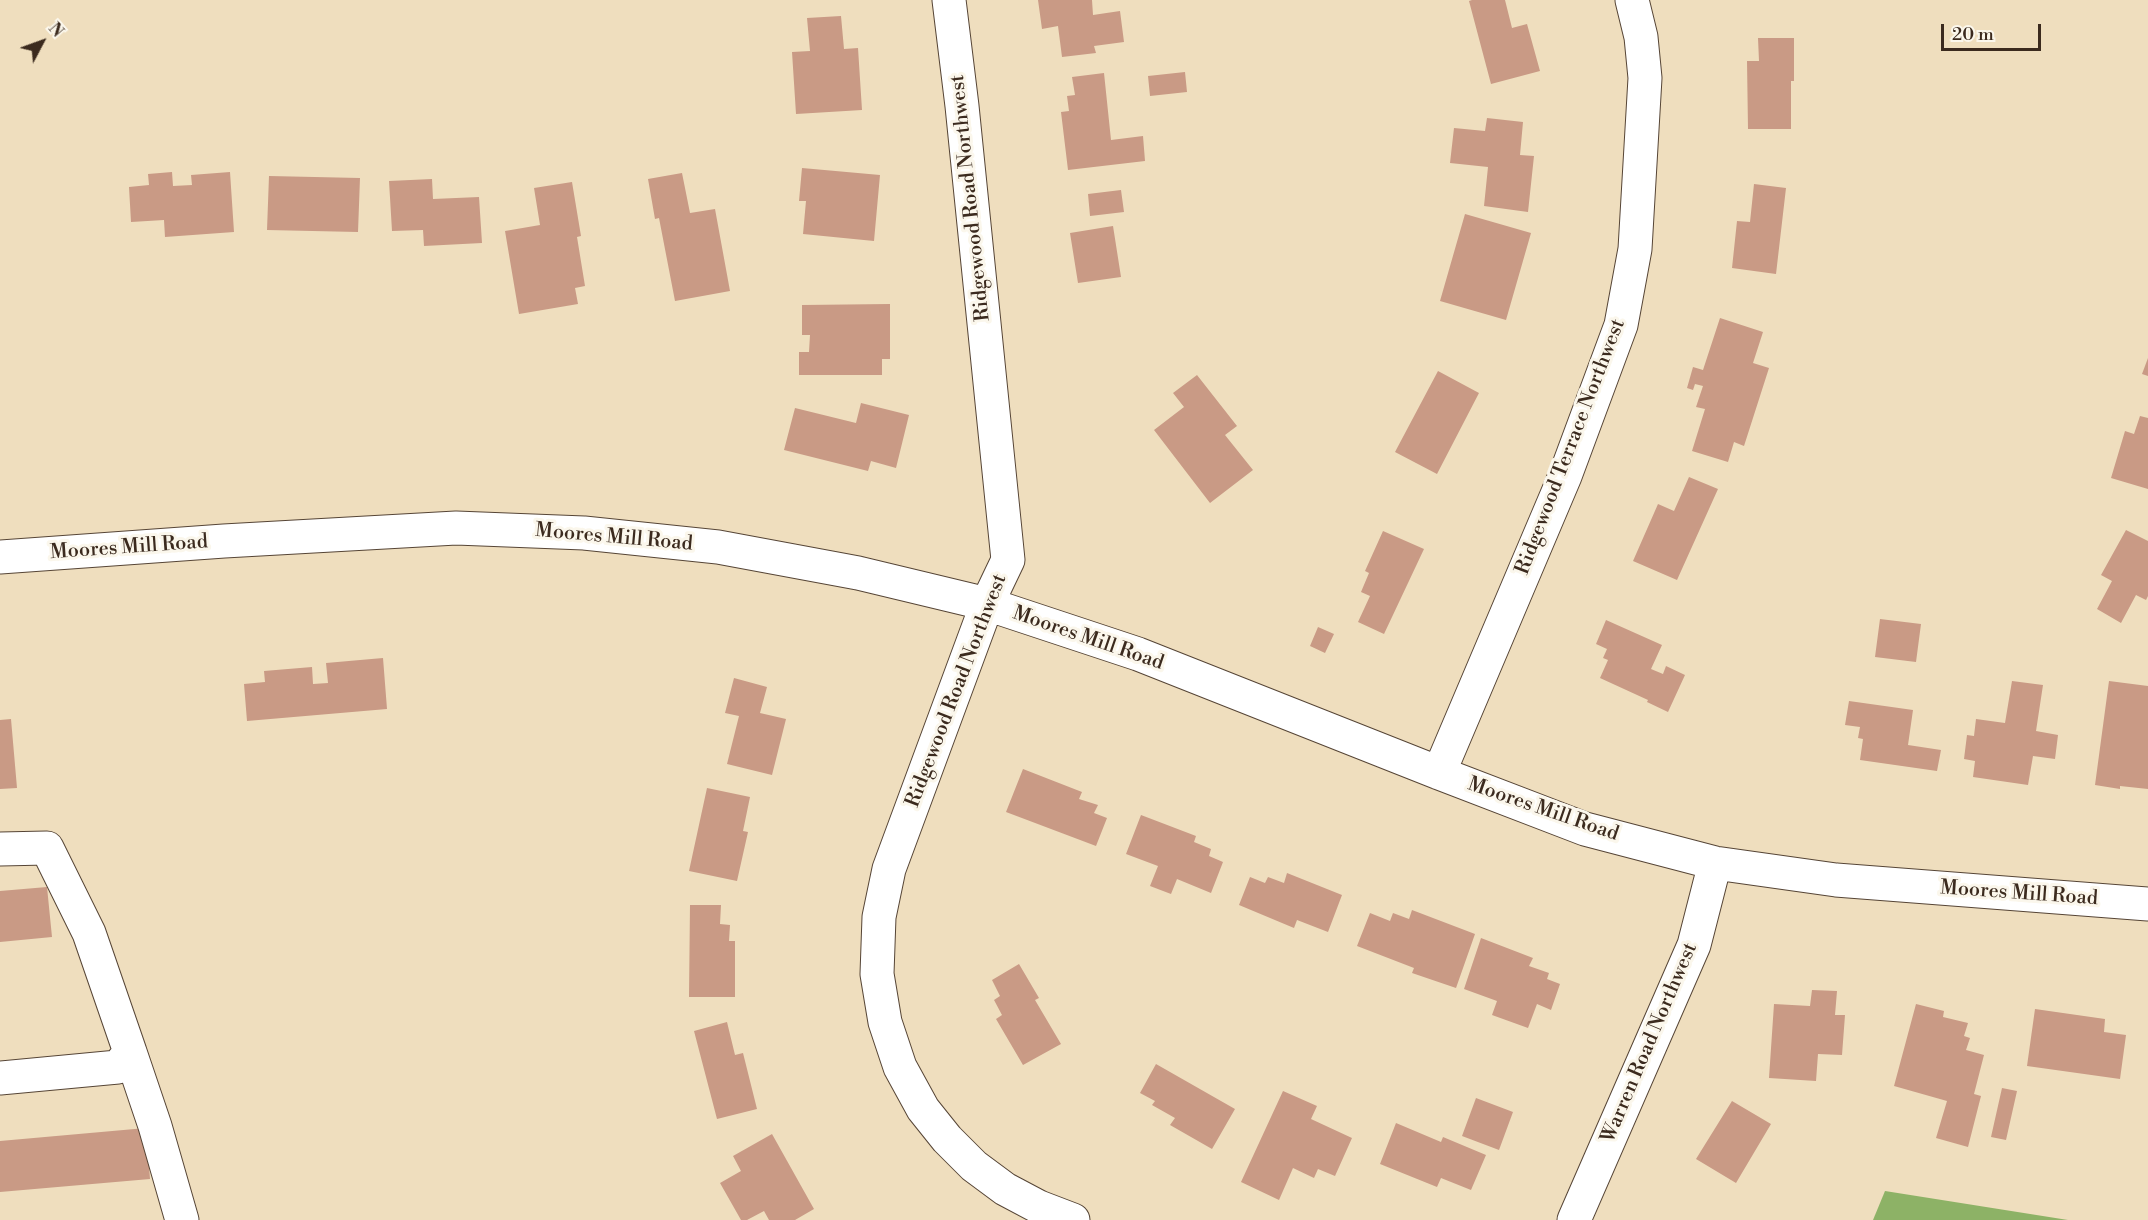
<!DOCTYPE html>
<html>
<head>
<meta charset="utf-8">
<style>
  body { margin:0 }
  #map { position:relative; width:2148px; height:1220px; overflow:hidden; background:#efdebe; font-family:"Libre Bodoni",serif }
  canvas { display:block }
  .north { position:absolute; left:12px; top:12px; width:60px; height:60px; -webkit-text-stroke:4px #fbf7ec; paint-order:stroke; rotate:49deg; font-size:16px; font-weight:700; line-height:24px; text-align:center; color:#3b2a1e }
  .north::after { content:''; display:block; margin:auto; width:21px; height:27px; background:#3b2a1e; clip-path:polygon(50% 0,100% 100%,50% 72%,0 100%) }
  .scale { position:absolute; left:1941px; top:24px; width:100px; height:27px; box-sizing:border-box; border:3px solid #3b2a1e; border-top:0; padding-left:8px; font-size:18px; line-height:21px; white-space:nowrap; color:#3b2a1e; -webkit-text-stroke:4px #fbf7ec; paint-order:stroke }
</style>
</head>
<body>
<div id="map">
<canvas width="2148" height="1220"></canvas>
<div class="north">N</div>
<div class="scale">20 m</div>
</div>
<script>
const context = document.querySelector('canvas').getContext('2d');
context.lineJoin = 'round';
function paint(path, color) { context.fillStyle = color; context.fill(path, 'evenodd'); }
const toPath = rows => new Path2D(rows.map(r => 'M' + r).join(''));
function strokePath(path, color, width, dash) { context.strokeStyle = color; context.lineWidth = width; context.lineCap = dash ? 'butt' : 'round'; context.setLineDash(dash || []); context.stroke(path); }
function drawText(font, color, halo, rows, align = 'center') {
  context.font = font + ' "Libre Bodoni",serif'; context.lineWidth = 6; context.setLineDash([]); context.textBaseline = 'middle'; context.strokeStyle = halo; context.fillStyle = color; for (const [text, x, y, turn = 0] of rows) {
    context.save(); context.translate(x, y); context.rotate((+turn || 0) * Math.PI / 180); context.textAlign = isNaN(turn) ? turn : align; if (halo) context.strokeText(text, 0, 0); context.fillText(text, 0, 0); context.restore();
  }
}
paint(toPath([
  [1885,1191,2068,1220,1873,1220]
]), '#8db266');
paint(toPath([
  [1038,0,1092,0,1093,15,1120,11,1124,42,1094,46,1096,53,1062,57,1058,26,1042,29],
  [1472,0,1505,0,1512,28,1527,24,1540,71,1491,84,1469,1],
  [841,16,844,49,858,48,862,110,796,114,792,52,810,51,807,18],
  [1758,38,1794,38,1794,81,1791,81,1791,129,1748,129,1747,61,1759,61],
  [1185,72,1187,92,1150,96,1148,76],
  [1104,73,1111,140,1143,136,1145,161,1068,170,1061,112,1069,111,1067,96,1075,95,1072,77],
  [1487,118,1523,122,1520,155,1534,156,1528,212,1484,206,1488,167,1450,163,1454,128,1485,131],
  [802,168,880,175,874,241,803,234,806,201,799,201],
  [172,172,173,186,192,185,191,175,230,172,234,232,165,237,164,220,131,222,129,187,149,185,148,174],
  [682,173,690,213,715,209,730,291,675,301,659,218,655,219,648,179],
  [269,176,360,178,358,232,267,230],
  [432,179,433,199,479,197,482,243,424,246,423,230,392,231,389,181],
  [572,182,581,236,577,237,585,286,575,288,578,304,519,314,505,231,540,225,534,188],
  [1754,184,1786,188,1776,274,1732,268,1737,221,1750,222],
  [1121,190,1124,212,1090,216,1088,194],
  [1465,214,1531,233,1506,320,1440,301],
  [1113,226,1121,277,1078,283,1070,233],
  [890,304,890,359,882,359,882,375,799,375,799,352,809,352,810,335,802,335,802,305],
  [1720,318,1763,332,1753,363,1769,368,1744,446,1734,442,1728,462,1692,451,1705,409,1696,407,1703,386,1695,384,1693,390,1687,388,1693,367,1703,370],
  [2148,358,2148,376,2142,374],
  [1438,371,1479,393,1437,474,1395,452],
  [1197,375,1237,426,1225,435,1253,470,1210,503,1154,430,1184,407,1173,393],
  [861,403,909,415,896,468,871,461,868,471,784,450,795,408,856,423],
  [2140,416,2148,418,2148,489,2111,478,2125,431,2134,434],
  [1689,477,1718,489,1677,580,1633,561,1658,504,1674,511],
  [2126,530,2148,541,2148,596,2146,600,2136,595,2121,623,2097,609,2112,581,2101,575],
  [1383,531,1424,549,1384,634,1358,622,1370,596,1361,592,1369,573,1365,571],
  [1880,619,1921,624,1916,662,1875,657],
  [1606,620,1662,645,1651,669,1663,674,1666,666,1685,675,1668,712,1647,702,1648,700,1600,678,1608,660,1603,658,1607,649,1596,644],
  [1318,627,1334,634,1325,653,1310,646],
  [383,658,387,709,247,721,244,684,265,682,264,671,312,667,313,684,328,683,326,663],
  [734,678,767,687,760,713,786,719,772,775,727,764,739,716,725,713],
  [2012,681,2043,685,2036,731,2058,735,2055,759,2033,756,2028,785,1973,777,1975,761,1964,759,1967,735,1974,736,1976,719,2005,723],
  [2109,681,2148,686,2148,789,2120,786,2120,789,2095,785],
  [1849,701,1913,710,1908,745,1941,750,1937,771,1860,760,1863,739,1858,738,1860,727,1845,725],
  [11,719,17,788,0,789,0,720],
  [1023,769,1082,792,1079,799,1098,805,1094,813,1107,818,1096,846,1006,812],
  [707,788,750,797,743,831,748,832,737,881,689,871],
  [1141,815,1196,836,1194,842,1211,849,1209,856,1223,862,1211,893,1177,879,1171,894,1150,886,1158,866,1126,854],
  [1287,873,1342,895,1328,932,1297,920,1294,928,1239,905,1250,877,1265,883,1268,877,1284,883],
  [47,887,52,937,0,942,0,891],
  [690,905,721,905,720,924,730,925,729,941,735,941,735,997,689,997],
  [1412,910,1475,934,1456,988,1412,973,1414,968,1357,946,1370,913,1390,921,1393,913,1409,919],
  [1481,938,1533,958,1529,966,1549,973,1547,979,1560,984,1551,1010,1537,1004,1528,1028,1492,1015,1497,1001,1464,989],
  [1019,964,1039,998,1035,1000,1061,1044,1023,1065,996,1019,1002,1015,994,1000,1000,996,992,980],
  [1812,990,1837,991,1835,1015,1845,1015,1842,1055,1818,1054,1816,1081,1769,1078,1774,1004,1810,1006],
  [1916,1004,1944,1011,1943,1017,1968,1023,1964,1036,1970,1038,1966,1050,1984,1055,1974,1094,1981,1096,1968,1147,1936,1138,1947,1101,1894,1086],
  [2035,1009,2105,1019,2104,1032,2126,1035,2120,1079,2027,1066],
  [727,1022,735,1055,743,1053,757,1109,717,1119,694,1031],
  [1156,1064,1235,1109,1212,1149,1170,1125,1175,1118,1152,1105,1155,1101,1140,1093],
  [2002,1088,2017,1091,2006,1140,1991,1137],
  [1283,1091,1317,1106,1311,1119,1352,1138,1335,1176,1318,1169,1314,1178,1293,1168,1279,1200,1241,1182],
  [1476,1098,1513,1112,1499,1150,1462,1136],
  [1732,1101,1771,1124,1736,1183,1696,1159],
  [1396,1123,1441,1142,1443,1137,1486,1155,1471,1190,1441,1178,1437,1187,1380,1164],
  [146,1128,150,1179,0,1192,0,1141],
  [772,1134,814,1209,795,1220,769,1220,764,1211,747,1220,741,1220,720,1183,741,1171,733,1156]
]), '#c99a85');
const minor = toPath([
  [949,0,962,106,1008,560,987,604,889,869,879,917,877,974,885,1022,900,1067,923,1109,947,1139,974,1166,1005,1189,1039,1207,1073,1220],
  [0,557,224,541,456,528,584,533,718,547,858,573,987,604,1138,654,1439,773,1585,829,1715,863,1836,880,2148,904],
  [1439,773,1565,476,1621,325,1635,249,1645,78,1641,37,1632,0],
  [0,849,47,848,89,933,130,1052,118,1067,0,1078],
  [130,1052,155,1126,182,1220],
  [1574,1220,1694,945,1715,863]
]);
strokePath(minor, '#564536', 35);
strokePath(minor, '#fff', 33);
drawText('20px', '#3b2a1e', '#fbf7ec', [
  ["Ridgewood Road Northwest",971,198,-96],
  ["Ridgewood Terrace Northwest",1571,447,-69],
  ["Moores Mill Road",614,538,5],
  ["Moores Mill Road",129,548,-4],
  ["Moores Mill Road",1088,639,19],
  ["Ridgewood Road Northwest",957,691,-69],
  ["Moores Mill Road",1543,810,19],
  ["Moores Mill Road",2019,894,4],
  ["Warren Road Northwest",1650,1043,-67]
]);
</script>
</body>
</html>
